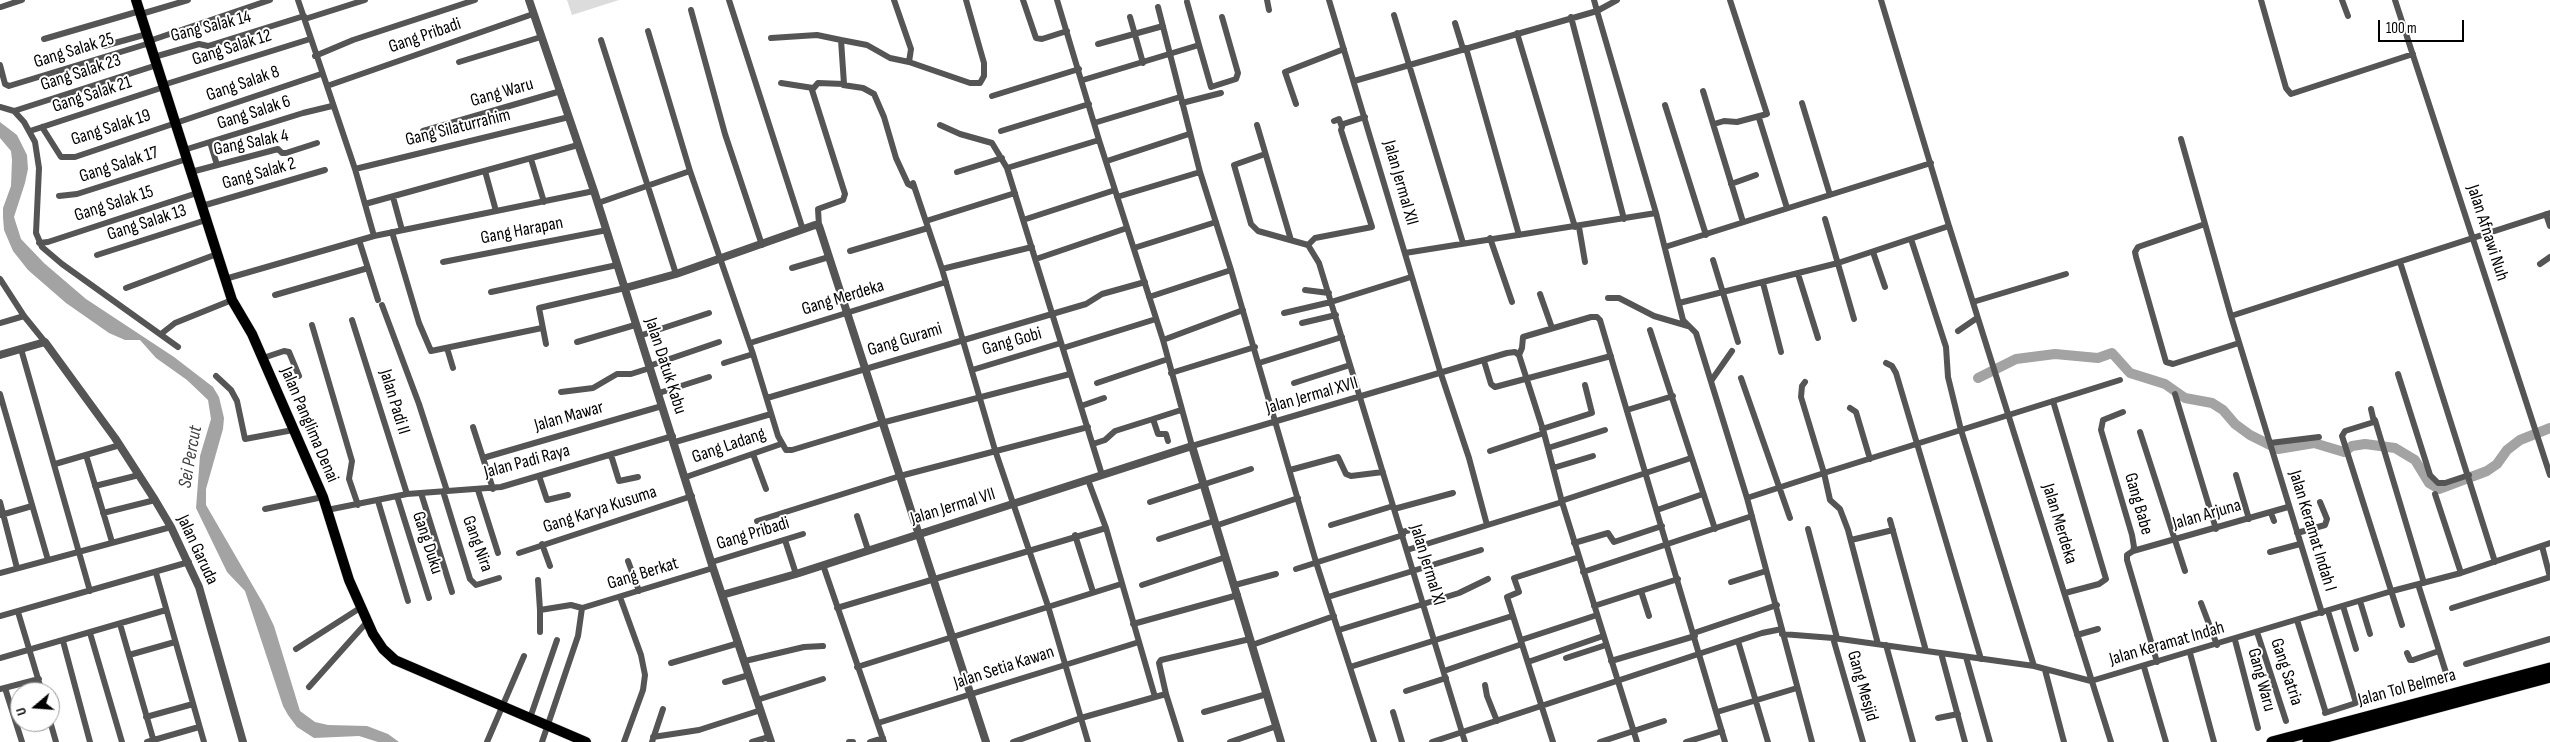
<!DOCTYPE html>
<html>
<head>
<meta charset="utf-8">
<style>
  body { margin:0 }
  #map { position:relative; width:2550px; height:742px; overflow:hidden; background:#fff; font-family:"Sofia Sans Condensed",sans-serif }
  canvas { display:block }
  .north { position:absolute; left:10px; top:682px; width:50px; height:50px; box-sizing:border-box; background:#fff; border:1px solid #999; border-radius:50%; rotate:252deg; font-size:14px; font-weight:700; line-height:20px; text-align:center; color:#000 }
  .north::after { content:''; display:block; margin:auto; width:18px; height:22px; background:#000; clip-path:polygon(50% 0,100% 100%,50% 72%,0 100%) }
  .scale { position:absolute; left:2378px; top:20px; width:86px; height:22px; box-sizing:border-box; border:2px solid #000; border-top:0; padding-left:6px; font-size:15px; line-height:18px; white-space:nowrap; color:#000; -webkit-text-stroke:4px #fff; paint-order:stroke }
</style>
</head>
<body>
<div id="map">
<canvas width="2550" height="742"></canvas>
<div class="north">U</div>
<div class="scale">100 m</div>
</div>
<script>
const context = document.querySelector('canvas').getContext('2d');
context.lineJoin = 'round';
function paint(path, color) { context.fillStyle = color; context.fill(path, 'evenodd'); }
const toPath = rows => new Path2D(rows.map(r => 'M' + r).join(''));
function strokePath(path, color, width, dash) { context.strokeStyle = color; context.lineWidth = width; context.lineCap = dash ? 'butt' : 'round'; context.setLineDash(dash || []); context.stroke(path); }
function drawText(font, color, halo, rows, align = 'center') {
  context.font = font + ' "Sofia Sans Condensed",sans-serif'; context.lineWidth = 4; context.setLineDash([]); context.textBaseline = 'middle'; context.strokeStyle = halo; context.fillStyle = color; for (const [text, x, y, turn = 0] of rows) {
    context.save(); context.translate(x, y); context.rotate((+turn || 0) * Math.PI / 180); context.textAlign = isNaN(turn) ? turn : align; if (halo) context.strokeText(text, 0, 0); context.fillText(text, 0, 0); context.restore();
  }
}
paint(toPath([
  [567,0,619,0,572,15]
]), '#dcdcdc');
paint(toPath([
  [0,122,17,135,27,155,28,169,25,183,14,217,21,239,44,263,86,299,174,357,213,387,219,397,224,418,223,429,206,489,206,505,264,605,274,626,300,711,315,722,328,725,367,726,388,734,399,742,378,742,359,736,314,738,297,727,288,715,283,706,245,591,227,572,196,508,200,456,211,419,208,400,187,380,156,358,140,340,125,340,109,333,66,303,28,270,13,251,4,230,3,217,3,208,11,186,12,160,11,151,0,138]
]), '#a3a3a3');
strokePath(toPath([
  [1978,378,2016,359,2055,354,2098,358,2112,353,2130,373,2165,384,2185,398,2212,403,2223,410,2235,424,2250,435,2278,449,2314,443,2344,452,2352,446,2365,444,2395,448,2415,460,2429,483,2439,489,2487,471,2497,464,2507,450,2520,440,2550,428]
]), '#a3a3a3', 10);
const primary = toPath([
  [136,0,232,300,252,334,323,497,349,580,373,634,383,649,395,660,586,742]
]);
const motorway = toPath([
  [2272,742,2550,668],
  [2308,742,2550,677]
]);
strokePath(primary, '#dbdbdb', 11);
strokePath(motorway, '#dbdbdb', 12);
strokePath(toPath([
  [298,0,355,169,374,236],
  [729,0,803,230],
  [894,0,911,49,909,62],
  [1023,0,1036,38,1042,39,1067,31],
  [1057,0,1099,140,1163,340,1192,446,1507,353,1515,352,1519,355,1544,433,1562,502,1637,742],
  [1267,0,1269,10],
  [1329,0,1441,374,1469,458,1487,525],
  [1594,0,1597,11,1617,0],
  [1881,0,1949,226],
  [2261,0,2286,88,2291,94,2413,54],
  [2342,0,2348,16],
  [2395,0,2550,475],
  [1187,2,1199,45],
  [1,7,22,0],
  [1158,7,1200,172,1231,270,1316,562,1374,742],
  [691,10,725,134,762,245],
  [141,14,188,0],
  [1394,15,1463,243],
  [1130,17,1143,63],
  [1571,17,1624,219],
  [305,19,365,0],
  [1455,23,1463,49],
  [648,31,690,171,753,354,778,436,786,450,792,450,881,423,1070,374],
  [1517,33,1575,227],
  [771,38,817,35,841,40],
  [44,39,140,11],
  [601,40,676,274],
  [149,41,270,0],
  [1098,44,1163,26],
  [104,46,147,34],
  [1466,48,1519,235],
  [315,56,353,40,475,0],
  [154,57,199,44,208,46,304,16],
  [459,62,541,37],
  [0,65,5,84,9,86,150,43],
  [1083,80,1199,45,1211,87,1236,79,1238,73,1222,17],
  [1354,81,1597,11,1656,213],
  [781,83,813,88],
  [163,85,310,39],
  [843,85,863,88,874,94,884,117,896,158,908,184,914,187],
  [327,86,533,14],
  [1703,91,1743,222],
  [992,96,1079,69],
  [1182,103,1221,93],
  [1802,103,1830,195],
  [1296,104,1285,72,1344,49],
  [1665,105,1706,235],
  [0,107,14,111,24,122,35,142,39,168,36,233,42,247,62,264,178,347],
  [14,111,157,65],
  [1759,118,1787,208],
  [1334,121,1339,119,1342,127],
  [1094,123,1180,97],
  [1714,124,1724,121,1737,122,1767,114,1730,0],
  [940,125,960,134,992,143,1007,168,1102,475],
  [1257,125,1291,240],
  [42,127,61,157,75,157,321,74],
  [30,131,164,87],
  [423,131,561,91],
  [1001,131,1089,104],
  [2181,139,2231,316,2322,613],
  [210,142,217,165],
  [184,150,303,113,332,106],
  [1265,154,1234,165,1251,224,1258,231,1308,245,1319,263,1465,742],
  [531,159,544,202],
  [1107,161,1189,134],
  [1007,168,1099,140],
  [355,169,569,117],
  [485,171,496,211],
  [191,172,278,149,282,153,286,153,317,143],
  [957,172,1002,158],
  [913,183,942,269,995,450,1048,606,1088,742],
  [1731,184,1756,175],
  [59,196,77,194,187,159],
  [393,197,402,230],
  [1117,197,1200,172],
  [598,203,690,171],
  [365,204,578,145],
  [202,206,325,170],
  [2546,214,2550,226],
  [1825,219,1854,319],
  [1023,220,1115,190],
  [926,221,1015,193],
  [2205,224,2138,247,2135,252,2136,257,2166,362,2173,364,2239,343],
  [819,226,818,209,843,200,845,194,812,90,818,83,844,84,841,40,867,45,890,58,909,62,970,83,980,83,984,76,984,63,966,0],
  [1579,227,1585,262],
  [392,232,419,323,431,351,542,328],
  [1490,238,1512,302],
  [1911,239,1946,347,1948,377,1961,430,2034,666],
  [359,240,378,300],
  [39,243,48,242,197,193],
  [1308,245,1315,238,1372,227,1341,130,1343,124,1365,117],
  [1665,247,1931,163],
  [1134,248,1216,222],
  [850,251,928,228],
  [1873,252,1885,287],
  [1405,253,1656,213,1683,320,1696,333,1747,498,1812,742],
  [97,255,206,220],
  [1036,259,1127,228],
  [1713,260,1738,342],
  [443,262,607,230],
  [2400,262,2495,562],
  [2540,264,2550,257],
  [792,268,829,257],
  [942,269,1032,247],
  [1798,274,1818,338],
  [0,279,24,316,45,342],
  [225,279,374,236,594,191],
  [1763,283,1781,352],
  [126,288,217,254],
  [1305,290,1329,293],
  [491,292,617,265],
  [1540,294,1552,328],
  [275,295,368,268],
  [1149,297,1231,270],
  [1608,298,1619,298,1654,316,1688,326],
  [1973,302,2066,274],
  [1679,303,1838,263,1949,226,2111,742],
  [382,305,419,404,447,491],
  [1284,313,1331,302,1411,277],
  [2231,316,2550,213],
  [352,320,407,494],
  [0,323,24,316],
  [1302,323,1336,315],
  [312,325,352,461,349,479,358,505],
  [1650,330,1715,529],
  [1958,331,1977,318],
  [161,334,175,323,232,300],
  [639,336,709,313],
  [1163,340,1243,310],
  [577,342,635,325],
  [750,343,946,282],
  [546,344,539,308,625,288],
  [447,348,453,368],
  [1063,348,1156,319],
  [21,349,90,591],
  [1519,355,1522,348,1523,337,1591,317,1597,317,1600,320,1725,742],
  [263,358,284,351,289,352,299,376],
  [1484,361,1491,384,1495,387,1611,356],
  [724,363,753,354],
  [1259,363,1342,337],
  [1886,363,1892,366,1896,373,1981,659],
  [649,366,719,342],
  [972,370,1061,343],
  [1171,373,1255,347],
  [2398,374,2430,475,2438,483,2445,483,2469,475],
  [216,376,231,390,237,401,245,439,293,430],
  [1741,378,1790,518],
  [1711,381,1732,351],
  [1805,382,1802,386,1801,397,1824,473,2120,380],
  [1097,383,1168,359],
  [1294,383,1350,365],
  [561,392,593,388,617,374,631,374,650,368],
  [659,393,709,377],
  [0,394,48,560],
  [2175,394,2216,529],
  [767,398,1086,304,1102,294,1145,282],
  [2053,401,2106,579,2099,584,2065,593],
  [1081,406,1104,398],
  [1850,408,1856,412,1870,459],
  [2371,409,2374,422,2345,431,2342,436,2402,625],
  [1627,410,1673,396],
  [2123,412,2103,420,2101,430,2132,535,2134,547,2133,551,2127,555,2127,560,2157,662],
  [1153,419,1181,410],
  [2375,420,2424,583],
  [473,427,493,489],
  [1542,429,1592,413,1585,385],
  [2140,432,2185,571],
  [675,442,771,414],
  [2270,443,2319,437],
  [1093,444,1105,440,1115,431,1153,419,1158,434,1166,434,1168,441],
  [1548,448,1605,430],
  [1490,451,1544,433],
  [753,454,766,489],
  [86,455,112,542],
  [611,455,619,481,638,477],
  [483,458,662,406],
  [55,464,120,445],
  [1553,468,1593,456],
  [1290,470,1338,457,1346,474,1351,476,1383,472],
  [2236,475,2249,519],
  [539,476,547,500,568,495],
  [686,477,781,444],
  [1088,480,1106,528,1155,697,1166,694,1181,742],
  [95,486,139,475],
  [478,490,498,553],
  [443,491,470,579,476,585,499,578],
  [421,493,452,592],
  [2435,494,2461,573],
  [397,496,429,598],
  [1747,498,1824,473,1830,500,1840,509,1848,530,1878,644],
  [378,501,408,601],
  [1561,501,1691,458],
  [0,502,17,568],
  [1150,502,1251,469],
  [265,509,323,497],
  [1394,509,1453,493],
  [327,510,407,494,501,487,673,436],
  [1657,510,1703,494],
  [103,513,155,500],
  [2271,513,2274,521],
  [1,515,32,506],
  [857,516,868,550],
  [1890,520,1926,651],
  [757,521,900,476,1088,427],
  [1331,525,1393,506],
  [1215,526,1298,498],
  [1808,529,1837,638],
  [1402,532,1419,528],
  [2297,533,2325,525,2327,519,2320,502],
  [1075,535,1093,592],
  [1159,539,1214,521],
  [785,540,796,574],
  [1851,540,1893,530],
  [1574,543,1608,533,1614,542,1662,526],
  [542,544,550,566],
  [2542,546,2550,577],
  [1407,550,1562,502],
  [2133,551,2288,507],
  [2270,552,2300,544],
  [519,553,692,496],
  [628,561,639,591],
  [712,562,803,534],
  [823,565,884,742],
  [1296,569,1403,535],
  [1583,572,1752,516],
  [0,573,171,527],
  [156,573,204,742],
  [538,580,540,610,571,605,582,608],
  [1731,582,1766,571],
  [2418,584,2448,679],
  [1142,585,1226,557],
  [1235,585,1276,574],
  [1641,591,1649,616],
  [620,597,641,655,645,675,643,690,624,742],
  [1328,597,1481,550],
  [2360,601,2370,634],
  [2201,603,2217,645],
  [1594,606,1678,579],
  [2343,606,2356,649],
  [582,608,713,568],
  [837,608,1106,528],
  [2452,608,2550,577],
  [18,612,42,692],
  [0,616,189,562],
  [2297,620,2325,710],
  [120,624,154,742],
  [1133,624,1238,595],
  [1339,630,1459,593,1488,579],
  [540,632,540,610],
  [2257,632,2286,721],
  [90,633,122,742],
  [1694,633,1777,605],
  [1782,634,1833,638,2034,666,2091,681,2392,591,2461,573,2550,543],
  [2077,635,2098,629],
  [1833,638,1863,742],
  [1521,640,1597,615],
  [2235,640,2258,728],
  [63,641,90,742],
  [1738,641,1768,742],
  [1252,645,1334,616],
  [1886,645,1913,742],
  [296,649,360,608],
  [1941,653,1965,742],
  [2190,653,2214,742],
  [2407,653,2410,660,2413,660,2439,651],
  [129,655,175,642],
  [1966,657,1990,742],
  [0,658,166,610],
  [1566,658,1606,645],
  [745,661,804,647,823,646],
  [1611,661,1695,636],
  [1528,662,1603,636],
  [671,663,739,643],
  [2466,664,2550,639],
  [857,667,1121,584],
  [1350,667,1512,616],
  [2144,667,2166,742],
  [2045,670,2064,742],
  [1444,671,1522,644],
  [725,682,749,675],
  [1485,685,1487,696,1497,721],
  [309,687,367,622],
  [5,688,22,742],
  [0,689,39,679],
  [1406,691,1446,678],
  [1166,694,1159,663,1161,660,1250,639],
  [757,700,823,679],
  [1204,712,1267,694],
  [1393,712,1402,742],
  [1717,712,1797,688],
  [2325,713,2356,703,2328,611],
  [146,717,193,704],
  [530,718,557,640],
  [1938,718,1958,714],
  [50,721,56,742],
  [878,723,1139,642],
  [653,737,699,730,761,710],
  [147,742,199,727],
  [487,742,524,656],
  [542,742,578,636,582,608],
  [652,742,663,709],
  [752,742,769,737],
  [849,742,853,742],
  [870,742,883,738],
  [1013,742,1081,718,1155,697],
  [1230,742,1277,726],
  [1432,742,1762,633,1782,629],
  [1553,742,1507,597,1519,592,1514,578,1579,557],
  [1600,742,1664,721],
  [1686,742,1722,731]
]), '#555', 6);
strokePath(toPath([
  [529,0,594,191,713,568,771,742],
  [625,288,676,274,815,225,819,226,986,742],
  [0,355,45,342,115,438,155,500,171,527,199,587,243,742],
  [722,595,796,574,1192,446,1281,742]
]), '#555', 8);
strokePath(primary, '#000', 10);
strokePath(motorway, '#000', 11);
drawText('18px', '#000', '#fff', [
  ["Gang Salak 14",211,27,-14],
  ["Gang Pribadi",425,36,-19],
  ["Gang Salak 12",232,48,-18],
  ["Gang Salak 25",74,51,-17],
  ["Gang Salak 23",81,73,-18],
  ["Gang Salak 8",243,84,-19],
  ["Gang Waru",502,93,-16],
  ["Gang Salak 21",92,95,-18],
  ["Gang Salak 6",254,113,-18],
  ["Gang Salak 19",111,128,-18],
  ["Gang Silaturrahim",458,128,-14],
  ["Gang Salak 4",251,143,-11],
  ["Gang Salak 17",119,165,-18],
  ["Gang Salak 2",259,174,-16],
  ["Jalan Jermal XII",1400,183,74],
  ["Gang Salak 15",114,204,-18],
  ["Gang Salak 13",147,223,-18],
  ["Gang Harapan",522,231,-11],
  ["Jalan Afnawi Nuh",2487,233,72],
  ["Gang Merdeka",843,298,-17],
  ["Gang Gurami",905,340,-17],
  ["Gang Gobi",1012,342,-16],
  ["Jalan Datuk Kabu",665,366,72],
  ["Jalan Jermal XVII",1312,396,-16],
  ["Jalan Padi II",394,402,73],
  ["Jalan Mawar",569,417,-16],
  ["Jalan Panglima Denai",309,425,67],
  ["Gang Ladang",729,446,-19],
  ["Jalan Padi Raya",527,462,-15],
  ["Gang Babe",2138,504,74],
  ["Jalan Jermal VII",953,507,-17],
  ["Gang Karya Kusuma",600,510,-18],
  ["Jalan Arjuna",2207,515,-16],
  ["Jalan Merdeka",2059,524,73],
  ["Jalan Keramat Indah I",2312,531,73],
  ["Gang Pribadi",753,534,-17],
  ["Gang Duku",427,543,72],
  ["Gang Nira",477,544,70],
  ["Jalan Garuda",197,550,65],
  ["Jalan Jermal XI",1427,565,73],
  ["Gang Berkat",643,574,-17],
  ["Jalan Keramat Indah",2167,644,-16],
  ["Jalan Setia Kawan",1004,668,-18],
  ["Gang Satria",2286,672,72],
  ["Gang Waru",2261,680,75],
  ["Gang Mesjid",1862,686,74],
  ["Jalan Tol Belmera",2407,688,-15]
]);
drawText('italic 19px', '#444', '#fff', [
  ["Sei Percut",191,457,-80]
]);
</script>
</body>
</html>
